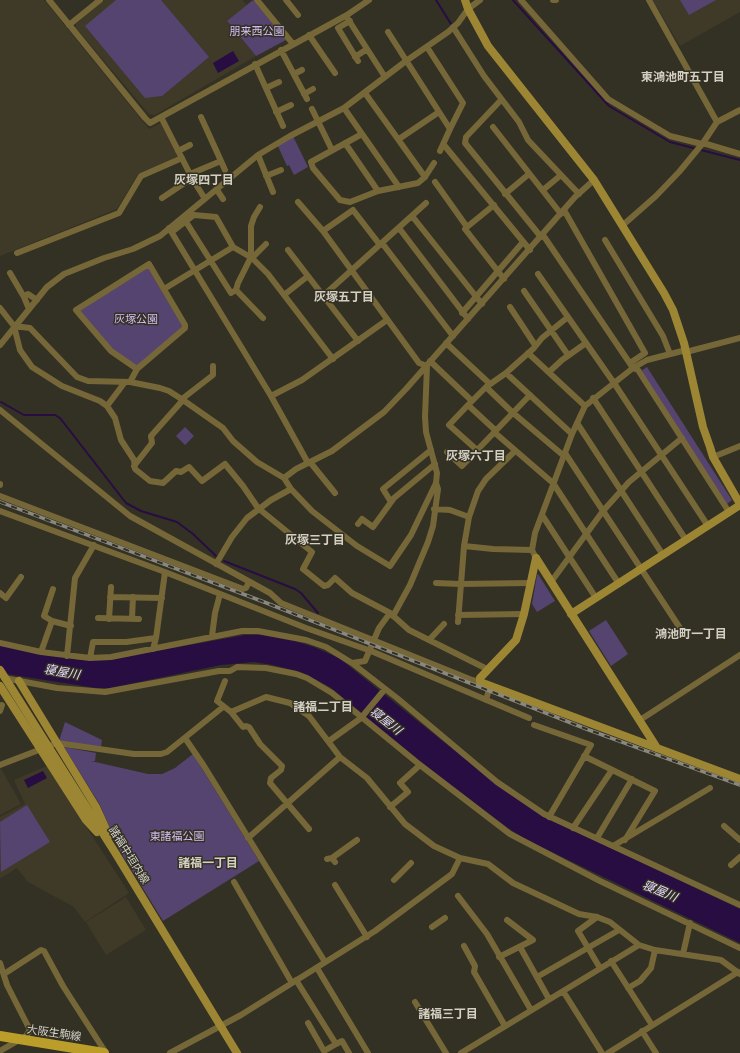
<!DOCTYPE html>
<html>
<head>
<meta charset="utf-8">
<style>
  body { margin:0 }
  canvas { display:block; background:#333024 }
</style>
</head>
<body>
<canvas width="740" height="1053"></canvas>
<script>
const context = document.querySelector('canvas').getContext('2d');
context.lineJoin = 'round';
function paint(path, color) { context.fillStyle = color; context.fill(path, 'evenodd'); }
const toPath = rows => new Path2D(rows.map(r => 'M' + r).join(''));
function strokePath(path, color, width, dash) { context.strokeStyle = color; context.lineWidth = width; context.lineCap = dash ? 'butt' : 'round'; context.setLineDash(dash || []); context.stroke(path); }
function drawText(font, color, halo, rows, align = 'center') {
  context.font = font + ' Ubuntu,"Noto Sans JP",sans-serif'; context.lineWidth = 3; context.setLineDash([]); context.textBaseline = 'middle'; context.strokeStyle = halo; context.fillStyle = color; for (const [text, x, y, turn = 0] of rows) {
    context.save(); context.translate(x, y); context.rotate((+turn || 0) * Math.PI / 180); context.textAlign = isNaN(turn) ? turn : align; if (halo) context.strokeText(text, 0, 0); context.fillText(text, 0, 0); context.restore();
  }
}
paint(toPath([
  [0,0,44,0,149,129,161,123,178,156,138,174,117,209,0,256],
  [104,0,242,0,247,5,227,22,256,56,155,115,149,114,76,28,76,24],
  [653,0,740,0,740,12,680,46],
  [47,766,129,893,85,922,74,907,28,882,17,868,1,878,0,877,0,817,25,804,14,780],
  [0,767,21,804,0,815],
  [126,897,146,930,106,955,86,922]
]), '#3f3928');
paint(toPath([
  [116,0,161,0,209,57,162,96,145,98,85,26],
  [253,0,286,40,256,56,227,21],
  [680,0,716,0,689,15],
  [293,136,308,167,294,175,289,165,287,166,277,144],
  [148,268,183,327,137,367,113,350,79,310],
  [647,367,732,500,727,504,641,371],
  [185,427,194,436,185,445,176,436],
  [538,574,555,601,537,612,532,604,537,575],
  [606,620,628,654,611,666,589,631],
  [65,722,102,740,101,747,59,741],
  [64,747,96,753,95,761,91,761,148,774,162,774,175,768,193,754,259,861,163,921,120,851,100,805],
  [27,805,50,842,1,872,0,822]
]), '#554370');
paint(toPath([
  [233,51,239,61,218,73,213,63],
  [245,635,260,635,294,641,314,647,339,658,490,779,549,819,740,909,740,943,527,840,508,828,425,765,330,687,301,672,273,665,254,662,221,665,110,688,96,688,0,673,0,645,79,660,112,659],
  [43,771,47,778,28,788,24,780]
]), '#270d42');
strokePath(toPath([
  [436,0,451,24],
  [513,0,609,106,670,142,740,160],
  [1,402,24,415,55,415,60,418,126,503,141,511,177,522,193,534,216,556],
  [224,561,295,589,301,593,318,613]
]), '#270d42', 2);
strokePath(toPath([
  [49,0,145,118,150,123,347,15,369,0],
  [257,0,293,44],
  [286,0,298,15],
  [521,0,608,99,670,136,702,144],
  [553,0,556,0],
  [346,16,385,77],
  [350,21,338,28,358,61],
  [69,25,100,0],
  [453,27,484,76,519,122,528,140,579,194],
  [388,32,450,129,440,151],
  [309,35,335,73],
  [427,47,463,103,450,129],
  [281,50,307,99],
  [355,57,367,49],
  [255,64,283,126],
  [294,74,302,70],
  [266,88,279,82],
  [365,93,425,177],
  [304,94,313,89],
  [501,100,466,137,465,143,541,237],
  [344,108,399,187],
  [312,109,332,150],
  [276,112,291,105],
  [161,117,192,178,205,199],
  [201,117,221,161],
  [717,122,740,110],
  [493,127,561,214],
  [362,134,311,162,313,168,340,200,350,202,378,191,418,183,425,177,434,163],
  [399,139,439,112],
  [345,143,378,191],
  [703,143,740,154],
  [444,145,530,250],
  [178,151,190,145],
  [258,155,273,192],
  [190,174,221,161,225,170],
  [266,176,281,170],
  [435,182,467,227,465,229,504,279],
  [217,190,223,199],
  [543,190,561,175],
  [505,194,529,174],
  [162,198,192,178],
  [298,202,323,231,419,363,427,366],
  [564,210,645,353,630,363],
  [412,216,482,304],
  [183,217,231,293,236,290,263,318],
  [623,225,656,196,679,172,703,143,717,122,649,0],
  [467,227,494,205],
  [169,228,271,396,308,463],
  [399,228,468,319],
  [323,231,353,210,380,245],
  [172,232,194,215,216,217,233,247],
  [543,235,633,368,647,360,686,350],
  [605,240,663,336,670,354],
  [382,243,453,336],
  [288,250,358,341],
  [17,253,119,213,141,176,182,158],
  [252,258,266,244],
  [10,273,24,297],
  [538,274,614,383,708,526],
  [164,289,233,247,252,258,268,274,333,359],
  [236,290,238,283,251,257,251,226,254,217,260,207],
  [524,291,568,355],
  [284,295,308,276],
  [323,296,426,203],
  [510,307,535,345],
  [0,308,14,326,20,350,32,367,62,386,100,401,107,406,115,418,121,440,134,460,135,469,150,481,163,483,176,471,181,472,189,467,202,481,225,464,243,486,258,508,312,552,303,569,324,586,328,585,335,578,352,593,390,613,409,630,487,669],
  [29,309,24,297,28,294,37,300],
  [462,313,523,242],
  [14,326,30,328,77,377,88,381,130,382,160,388,169,391,183,400,223,428,233,441,257,462,284,478,291,489,312,511,357,546,390,566,411,535,436,483,437,473,426,432,425,417,427,366],
  [446,343,490,384],
  [0,345,47,287,64,274,104,258,133,249,160,236,258,155,290,136,344,108,406,61,448,32,458,23,468,9,480,0],
  [686,352,740,338],
  [528,353,585,406],
  [430,361,472,401],
  [549,372,562,360,586,343],
  [506,373,572,434],
  [130,382,137,369,185,328,185,325,149,264,76,310,111,351,137,369],
  [486,387,512,412,564,456],
  [271,396,302,380,387,320],
  [593,398,686,540],
  [182,399,213,375,213,366],
  [468,405,449,425,477,450],
  [107,406,125,382],
  [0,410,130,516,270,593,281,603,472,680,480,682],
  [577,423,663,555],
  [495,430,468,405,486,387,506,373,534,348,542,338,568,317],
  [494,432,553,483,619,584],
  [447,452,462,466,530,395],
  [565,453,680,628],
  [713,457,740,446],
  [310,462,335,493],
  [134,466,152,443,151,436,183,400],
  [284,478,296,469,332,451,384,412,406,389,575,197,594,180],
  [0,484,0,485],
  [0,496,243,589,246,588,249,582],
  [391,502,383,489,431,450],
  [434,509,450,510,469,517],
  [0,511,165,572,306,628,371,651,529,718],
  [542,515,596,598],
  [358,524,362,519,373,527,394,498,435,464],
  [464,546,493,549,532,550],
  [536,558,532,550,535,533,572,434,585,406,633,368,638,370,729,512],
  [216,564,232,537,247,518,271,500,291,489],
  [551,582,603,511,629,482,682,438],
  [436,583,460,584,530,583],
  [53,589,44,616,52,621,71,626],
  [0,593,6,598,21,577],
  [110,597,162,598],
  [458,615,524,614],
  [393,616,410,585,428,542,433,526,438,489,436,483],
  [98,618,139,619],
  [132,618,133,597],
  [109,619,111,587],
  [458,622,464,546,469,517,478,491,486,479,515,451],
  [212,636,215,613,220,594],
  [430,639,444,624],
  [0,643,41,652,90,658,111,657,242,631,258,631,306,640,326,647,352,663,397,698,497,782,544,814,740,905],
  [153,649,156,638,165,572],
  [41,652,52,621],
  [67,656,75,578,94,545],
  [90,658,93,642,126,642,156,638],
  [352,663,365,661,379,628,390,613],
  [4,678,57,688,105,692,219,671,230,671,237,667,266,668,296,674,307,678,332,693,420,765,510,834,600,881,740,948],
  [225,681,217,701,231,712,243,727,246,726,249,727,260,744,282,766,281,770,271,778,270,783,309,829],
  [486,700,490,686],
  [0,711,2,705],
  [231,712,266,697,290,703,309,716,340,757,367,778,405,824,434,846,460,858,488,864,513,883,579,914,597,917,610,922,639,945,655,950,721,960,740,974],
  [640,720,740,655],
  [534,725,591,745,549,817],
  [185,738,204,766,325,962],
  [329,741,361,718,385,689],
  [584,756,655,791,625,840],
  [0,765,57,743,134,754,161,754,167,752,223,707],
  [390,807,408,792,400,783,420,765],
  [724,826,740,840],
  [573,828,612,770],
  [248,838,340,757],
  [597,838,632,779],
  [613,846,710,788],
  [332,858,357,840],
  [327,859,332,858,335,862],
  [731,865,740,857],
  [394,880,411,863],
  [234,882,292,983],
  [335,885,367,937],
  [458,896,487,934,531,1010],
  [597,917,578,931,600,968],
  [432,927,445,918],
  [464,946,475,966,474,972,505,1026],
  [520,947,549,999],
  [683,954,690,923],
  [499,957,533,940,507,920],
  [611,961,652,1025],
  [0,963,7,985,30,1030,26,1036,0,1051],
  [317,968,368,1053],
  [4,974,41,950,44,951,63,986,106,1053],
  [537,977,619,930],
  [296,980,336,1044,324,1051,308,1023],
  [628,988,640,981,651,968,655,950],
  [563,991,602,1053],
  [415,1002,446,1053],
  [642,1031,656,1053],
  [336,1044,342,1041,349,1053],
  [170,1053,241,1015,375,931,452,874,460,858],
  [461,1053,639,945],
  [608,1053,738,972]
]), '#756737', 6);
strokePath(toPath([
  [465,0,468,9,488,46,594,180,664,293,673,310,684,343,703,427,710,447,713,457,740,504],
  [536,558,524,614,516,640,480,678,480,682,740,779],
  [536,558,657,748],
  [571,614,740,505],
  [0,670,116,854,237,1053],
  [19,681,96,807,109,836],
  [0,686,86,820,97,832]
]), '#9d8633', 8);
strokePath(toPath([
  [0,1036,104,1053]
]), '#bb9d29', 10);
const rail = toPath([
  [0,502,264,602,589,730,740,785]
]);
strokePath(rail, '#8a877e', 3.5);
strokePath(rail, '#333024', 2, [6]);
drawText('11px', '#d2bef2', '#333024', [
  ["朋来西公園",257,31],
  ["灰塚公園",136,319],
  ["東諸福公園",177,836]
]);
drawText('11px', '#d4d2cb', '#333024', [
  ["諸福中垣内線",129,855,58],
  ["大阪生駒線",54,1033,8]
]);
drawText('bold 12px', '#d3cfc1', '#333024', [
  ["東鴻池町五丁目",683,77],
  ["灰塚四丁目",204,180],
  ["灰塚五丁目",344,297],
  ["灰塚六丁目",476,456],
  ["灰塚三丁目",315,540],
  ["鴻池町一丁目",691,634],
  ["諸福二丁目",323,707],
  ["諸福一丁目",208,863],
  ["諸福三丁目",448,1014]
]);
drawText('italic 12px', '#e7dafe', '#333024', [
  ["寝屋川",62,672,10],
  ["寝屋川",386,721,38],
  ["寝屋川",660,891,23]
]);
</script>
</body>
</html>
